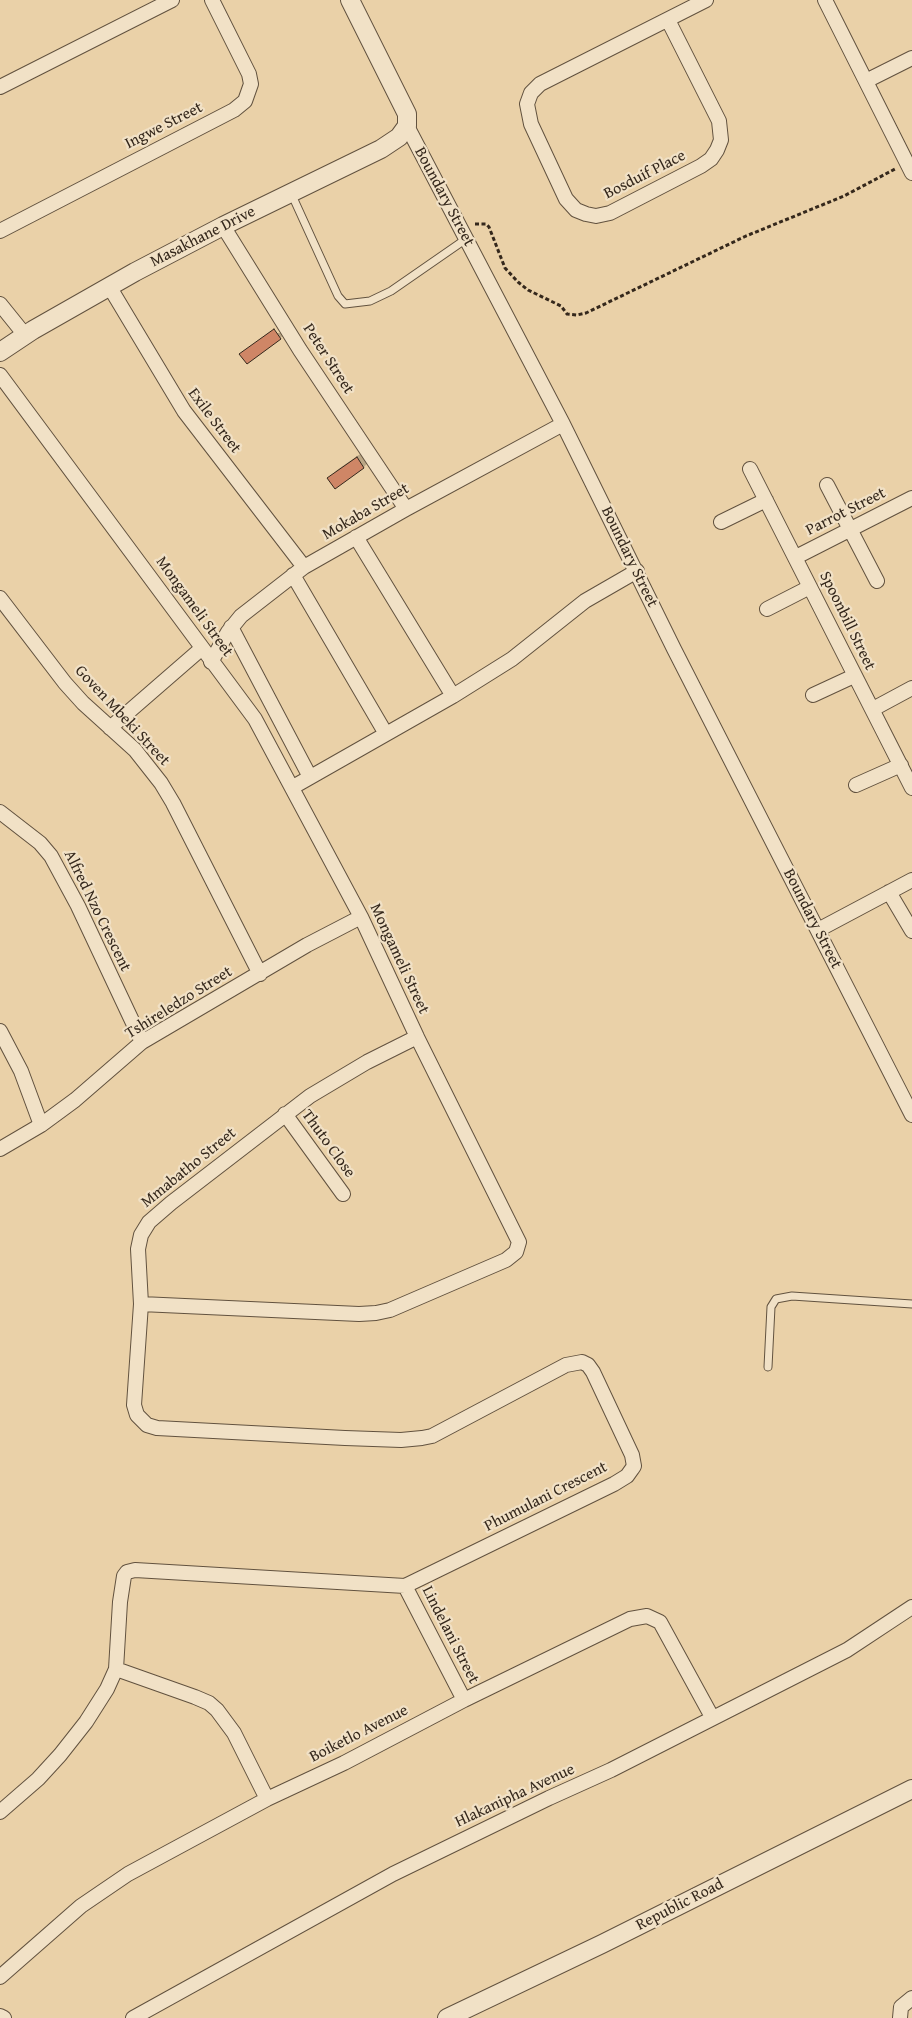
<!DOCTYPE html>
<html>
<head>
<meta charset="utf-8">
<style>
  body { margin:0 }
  canvas { display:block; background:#ead1a8 }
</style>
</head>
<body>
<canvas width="912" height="2018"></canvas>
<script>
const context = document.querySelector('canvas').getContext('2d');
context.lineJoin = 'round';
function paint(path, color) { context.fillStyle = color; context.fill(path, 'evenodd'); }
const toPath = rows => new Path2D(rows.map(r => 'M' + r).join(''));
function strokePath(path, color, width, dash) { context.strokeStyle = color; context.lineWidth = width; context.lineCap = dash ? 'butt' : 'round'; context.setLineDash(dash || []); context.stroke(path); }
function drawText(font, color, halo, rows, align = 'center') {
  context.font = font + ' "Gentium Book Plus",serif'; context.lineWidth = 4.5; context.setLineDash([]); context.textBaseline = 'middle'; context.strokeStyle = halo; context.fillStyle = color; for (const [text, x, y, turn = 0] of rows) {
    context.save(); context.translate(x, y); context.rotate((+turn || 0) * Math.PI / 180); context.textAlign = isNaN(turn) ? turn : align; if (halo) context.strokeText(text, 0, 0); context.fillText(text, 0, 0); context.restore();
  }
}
paint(toPath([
  [268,333,286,333,279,339,241,354],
  [366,450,372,458,364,467,335,487,329,479,337,470]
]), '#0003');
const building = toPath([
  [274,329,281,339,247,364,239,354,274,329],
  [357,457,364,468,335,489,327,478,357,457]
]);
paint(building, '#cf8666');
strokePath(building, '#35281c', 1);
const service = toPath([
  [291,193,338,296,345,304,370,301,391,291,466,239],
  [768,1367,771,1307,776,1299,792,1296,912,1304]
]);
const minor = toPath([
  [825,0,912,173],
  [668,20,719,121,721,140,717,150,711,159,701,166,610,213,596,216,586,214,576,210,566,199,531,124,527,104,531,93,540,84,706,0],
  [866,81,912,58],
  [0,87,172,0],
  [407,126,563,424,674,649,912,1115],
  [223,226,300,350,406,509],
  [0,231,234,110,245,101,251,84,249,74,212,0],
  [109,286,184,411,304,567],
  [0,304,25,335],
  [0,375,255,719,361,917,417,1037,519,1242,516,1252,506,1260,390,1310,376,1313,359,1314,141,1304],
  [750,469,912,788],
  [827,485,877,581],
  [721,522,766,500],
  [356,537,453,696],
  [796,557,912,498],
  [293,575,386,734],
  [0,598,65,683,83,703,135,750,161,783,173,803,260,974],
  [767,609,810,587],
  [231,627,310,777],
  [211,662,228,632,241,616,304,567,406,509,563,424],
  [813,695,854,676],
  [873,709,912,688],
  [110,728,201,649],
  [856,785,901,765],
  [293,787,453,696,512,659,585,601,637,571],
  [0,812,40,843,51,856,78,906,142,1042],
  [889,892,912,931],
  [818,930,912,880],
  [0,1031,21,1071,41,1125],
  [285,1114,343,1194],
  [0,1149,41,1125,75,1100,142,1042,307,945,361,917],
  [405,1586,464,1700],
  [116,1669,195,1697,209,1703,217,1710,234,1733,267,1799],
  [0,1812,38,1779,60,1755,86,1722,107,1689,116,1669,120,1602,124,1576,127,1572,135,1570,405,1586,614,1484,627,1476,632,1469,634,1466,632,1455,593,1372,588,1365,582,1362,566,1365,432,1436,422,1438,401,1440,345,1438,157,1428,147,1425,137,1415,134,1405,141,1304,138,1249,141,1235,149,1222,171,1203,310,1096,367,1062,417,1037],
  [0,1977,81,1906,128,1874,267,1799,344,1763,464,1700,630,1619,647,1616,660,1622,712,1717],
  [0,2016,4,2018],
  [133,2018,393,1874,549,1798,611,1770,847,1650,912,1607],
  [900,2018,901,2007,912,1998]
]);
const tertiary = toPath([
  [0,352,33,330,135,272,223,226,381,149,399,137,407,126,407,114,350,0],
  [447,2018,602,1944,912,1789]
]);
strokePath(service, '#62523f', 9);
strokePath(minor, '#62523f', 16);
strokePath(tertiary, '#62523f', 20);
strokePath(toPath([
  [475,224,486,224,489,227,505,268,518,282,528,290,561,306,567,314,577,315,586,313,746,236,844,196,895,169]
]), '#35281c', 3, [4, 2.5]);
strokePath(service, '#f1e1c6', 7);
strokePath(minor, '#f1e1c6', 14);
strokePath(tertiary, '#f1e1c6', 18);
drawText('16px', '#35281c', '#f1e1c6', [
  ["Ingwe Street",164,126,-27],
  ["Bosduif Place",645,175,-27],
  ["Boundary Street",444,197,62],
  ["Masakhane Drive",203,237,-27],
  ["Peter Street",328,359,57],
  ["Exile Street",214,421,53],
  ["Mokaba Street",366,512,-30],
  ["Parrot Street",846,512,-27],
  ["Boundary Street",629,557,64],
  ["Mongameli Street",194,607,54],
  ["Spoonbill Street",847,621,64],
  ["Goven Mbeki Street",122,716,47],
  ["Alfred Nzo Crescent",97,911,64],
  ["Boundary Street",812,919,63],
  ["Mongameli Street",399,959,65],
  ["Tshireledzo Street",179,1003,-32],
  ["Thuto Close",328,1144,54],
  ["Mmabatho Street",189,1168,-39],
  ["Phumulani Crescent",546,1497,-27],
  ["Lindelani Street",450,1635,63],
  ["Boiketlo Avenue",359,1734,-27],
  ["Hlakanipha Avenue",515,1796,-25],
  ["Republic Road",680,1905,-27]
]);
</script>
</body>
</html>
